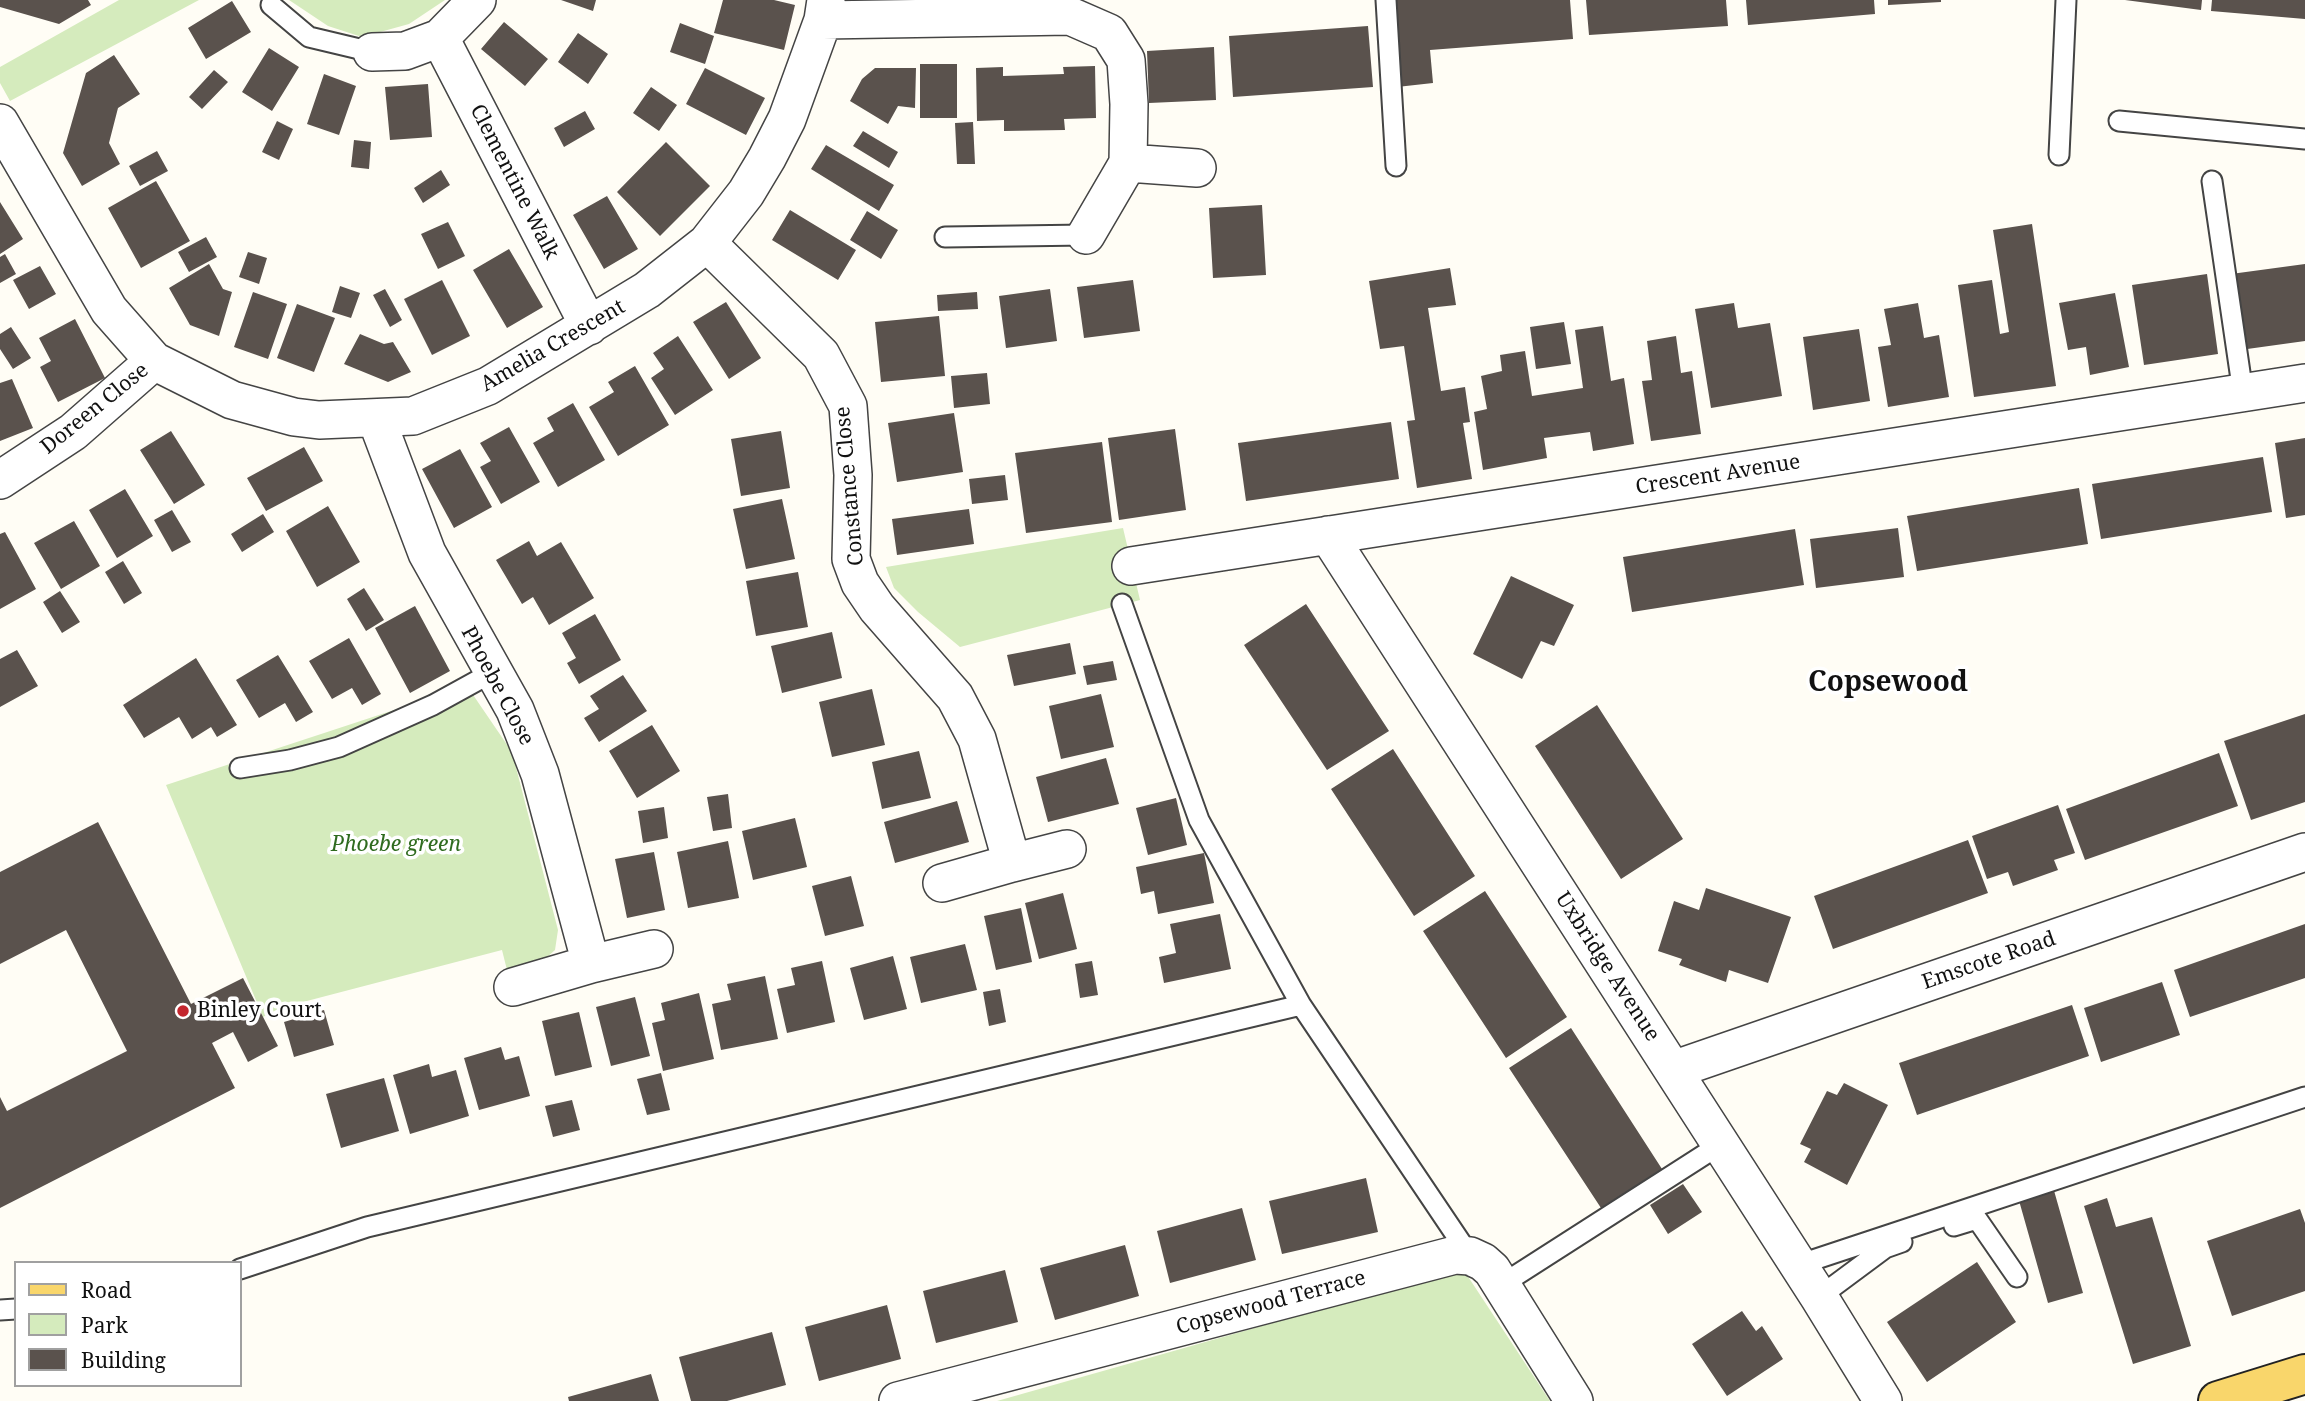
<!DOCTYPE html>
<html>
<head>
<meta charset="utf-8">
<style>
  body { margin:0 }
  #map { position:relative; width:2305px; height:1401px; overflow:hidden; background:#fffdf5; font-family:"Noto Serif",serif }
  canvas { display:block }
  .legend { position:absolute; left:14px; top:1261px; width:228px; height:126px; box-sizing:border-box; background:#fff; border:2px solid #a0a0a0; margin:0; padding:9px 12px; list-style:none; font-size:21px; color:#111 }
  .legend li { display:flex; align-items:center; gap:14px; height:35px }
  .legend b { width:35px; border:2px solid #a0a0a0 }
</style>
</head>
<body>
<div id="map">
<canvas width="2305" height="1401"></canvas>
<ul class="legend">
<li><b style="height:9px;background:#f9d66b"></b>Road</li>
<li><b style="height:19px;background:#d5ebbd"></b>Park</li>
<li><b style="height:19px;background:#5a524d"></b>Building</li>
</ul>
</div>
<script>
const context = document.querySelector('canvas').getContext('2d');
context.lineJoin = 'round';
function paint(path, color) { context.fillStyle = color; context.fill(path, 'evenodd'); }
const toPath = rows => new Path2D(rows.map(r => 'M' + r).join(''));
function strokePath(path, color, width, dash) { context.strokeStyle = color; context.lineWidth = width; context.lineCap = dash ? 'butt' : 'round'; context.setLineDash(dash || []); context.stroke(path); }
function drawText(font, color, halo, rows, align = 'center') {
  context.font = font + ' "Noto Serif",serif'; context.lineWidth = 7; context.setLineDash([]); context.textBaseline = 'middle'; context.strokeStyle = halo; context.fillStyle = color; for (const [text, x, y, turn = 0] of rows) {
    context.save(); context.translate(x, y); context.rotate((+turn || 0) * Math.PI / 180); context.textAlign = isNaN(turn) ? turn : align; if (halo) context.strokeText(text, 0, 0); context.fillText(text, 0, 0); context.restore();
  }
}
paint(toPath([
  [119,0,199,0,10,101,0,83,0,67],
  [289,0,445,0,409,24,362,37,328,26],
  [1123,528,1140,600,960,647,918,612,894,588,886,567],
  [467,686,512,752,558,930,555,950,537,966,508,974,502,950,280,1008,263,1017,166,785],
  [1463,1269,1550,1401,997,1401]
]), '#d5ebbd');
paint(toPath([
  [0,0,88,0,91,5,59,24,0,7],
  [561,0,596,0,593,11],
  [723,0,774,0,795,5,784,50,714,33],
  [1388,0,1570,0,1573,39,1430,50,1433,83,1397,87],
  [1586,0,1726,0,1728,26,1589,35],
  [1746,0,1874,0,1875,14,1748,25],
  [1888,0,1941,0,1941,2,1888,5],
  [2125,0,2202,0,2201,10],
  [2212,0,2305,0,2305,19,2211,11],
  [232,1,251,32,206,59,188,28],
  [504,22,548,59,525,86,481,49],
  [680,23,714,36,705,64,670,52],
  [1368,26,1373,87,1233,97,1229,36],
  [578,33,608,54,588,84,558,62],
  [1214,47,1216,100,1149,103,1147,51],
  [269,48,299,67,272,111,242,92],
  [114,55,140,94,118,108,109,143,120,164,82,186,63,153,86,73],
  [920,64,957,64,957,118,920,118],
  [1095,66,1096,118,1064,119,1065,130,1004,131,1004,120,977,121,976,68,1003,67,1003,76,1064,74,1063,67],
  [705,68,765,98,746,135,686,104],
  [875,68,916,68,915,108,898,106,888,124,850,101,862,79],
  [214,70,228,82,202,109,189,97],
  [324,74,356,86,339,135,307,124],
  [428,84,432,137,390,140,385,87],
  [651,87,677,105,659,131,633,113],
  [585,111,595,129,564,147,554,128],
  [277,121,293,129,279,160,262,152],
  [973,122,975,164,957,164,955,123],
  [863,131,898,152,889,168,853,146],
  [354,140,371,142,369,169,351,167],
  [666,142,710,186,660,236,617,192],
  [826,145,894,185,879,211,811,169],
  [157,151,168,171,140,186,129,166],
  [441,170,450,185,423,203,414,188],
  [156,181,190,241,141,268,108,208],
  [607,196,638,249,604,269,573,215],
  [0,202,23,239,0,254],
  [1262,205,1266,275,1213,278,1209,208],
  [790,210,856,250,838,280,772,240],
  [867,211,898,230,881,259,850,240],
  [448,222,465,256,438,269,421,234],
  [2032,224,2056,386,1974,397,1958,285,1992,280,2000,334,2009,332,1993,230],
  [206,237,217,257,189,272,178,252],
  [509,249,543,307,507,328,473,270],
  [248,252,267,258,259,284,239,277],
  [5,254,16,274,0,283,0,257],
  [209,264,223,289,232,292,219,336,190,325,169,288],
  [2305,264,2305,341,2240,350,2231,274],
  [40,266,56,294,29,309,13,280],
  [1450,268,1456,305,1428,308,1441,391,1465,387,1470,422,1463,423,1472,479,1417,488,1407,421,1415,420,1404,346,1380,349,1369,281],
  [2207,274,2218,354,2144,365,2132,285],
  [442,280,470,336,432,355,404,299],
  [1133,280,1140,331,1084,338,1077,287],
  [340,286,360,293,351,318,332,312],
  [385,289,402,320,390,327,373,295],
  [1050,289,1057,341,1006,348,999,296],
  [253,292,287,304,268,359,234,347],
  [977,292,978,309,938,311,937,295],
  [2115,293,2129,367,2090,375,2086,347,2068,350,2059,303],
  [726,302,761,358,729,379,693,322],
  [1734,303,1738,328,1770,323,1782,396,1711,408,1695,309],
  [1918,303,1924,338,1939,335,1949,397,1888,407,1878,347,1891,345,1884,309],
  [297,304,335,318,314,372,277,358],
  [939,316,945,376,881,382,875,322],
  [75,319,105,378,58,402,40,367,51,361,39,338],
  [1564,322,1571,364,1536,369,1530,327],
  [1603,326,1611,381,1624,378,1634,444,1593,451,1590,432,1544,438,1547,458,1483,470,1474,412,1487,409,1481,376,1502,371,1500,355,1525,351,1532,396,1583,388,1575,330],
  [11,327,31,358,13,369,0,349,0,334],
  [1859,329,1870,401,1813,410,1803,337],
  [360,334,384,344,393,342,411,372,388,382,344,364],
  [678,336,713,390,675,415,651,378,664,369,653,353],
  [1676,336,1681,373,1692,371,1701,434,1651,441,1642,381,1652,380,1647,341],
  [635,366,669,425,618,456,589,407,614,392,608,382],
  [987,373,990,404,954,408,951,376],
  [12,379,33,428,0,441,0,383],
  [573,403,605,460,558,487,533,443,554,431,547,418],
  [954,413,963,472,897,482,888,423],
  [1391,422,1399,479,1246,501,1238,443],
  [509,427,540,482,501,504,480,467,491,461,480,443],
  [1175,429,1186,510,1119,520,1108,438],
  [171,431,205,485,174,504,140,450],
  [781,431,790,488,741,496,731,439],
  [2305,438,2305,515,2286,518,2275,443],
  [1102,442,1112,522,1026,533,1015,453],
  [304,447,323,481,266,511,247,478],
  [460,449,492,507,454,528,422,469],
  [2263,457,2272,512,2101,539,2092,484],
  [1005,475,1008,500,972,504,969,479],
  [2079,488,2088,544,1917,571,1907,516],
  [125,489,153,536,117,558,89,510],
  [782,499,795,559,746,569,733,509],
  [328,506,360,562,317,587,286,531],
  [969,509,974,544,897,555,892,519],
  [172,510,191,542,172,552,154,520],
  [263,514,274,532,242,552,231,534],
  [74,521,100,566,61,589,34,543],
  [1898,528,1904,577,1816,588,1810,539],
  [1795,529,1804,585,1632,612,1623,557],
  [5,532,36,589,0,609,0,534],
  [529,541,537,556,561,542,594,598,549,625,533,597,522,604,496,560],
  [123,561,142,593,124,604,105,572],
  [798,572,808,627,756,636,746,581],
  [1511,576,1574,605,1554,646,1541,641,1522,679,1473,654],
  [364,588,384,620,366,631,347,599],
  [60,591,80,622,62,633,43,602],
  [1306,604,1389,731,1327,770,1244,645],
  [415,606,450,671,410,693,375,628],
  [595,614,621,660,579,684,567,663,576,658,562,633],
  [832,632,842,678,782,693,771,646],
  [349,638,381,694,362,705,352,688,332,699,309,661],
  [1070,643,1076,674,1014,686,1007,655],
  [17,650,38,686,0,707,0,659],
  [278,655,313,712,296,722,285,703,259,718,236,680],
  [196,658,237,725,217,737,211,727,192,739,179,717,144,738,123,705],
  [1113,661,1117,680,1087,685,1083,666],
  [623,675,647,711,599,742,584,718,599,709,590,696],
  [872,689,885,745,832,757,819,702],
  [1101,694,1114,747,1061,759,1049,706],
  [1597,705,1683,839,1621,879,1535,746],
  [2305,714,2305,802,2251,820,2224,741],
  [652,725,680,771,637,798,609,751],
  [1393,749,1475,876,1414,916,1331,789],
  [919,751,931,798,882,809,872,762],
  [2219,753,2238,806,2085,860,2066,809],
  [1106,758,1119,804,1048,822,1036,777],
  [728,794,732,828,713,831,707,797],
  [1176,798,1187,845,1148,855,1136,808],
  [957,801,969,842,895,863,884,822],
  [2058,805,2075,853,2054,860,2058,870,2013,886,2008,872,1987,879,1972,836],
  [664,807,668,838,643,843,638,811],
  [795,818,807,867,753,880,742,831],
  [98,822,191,1004,243,978,278,1046,248,1062,233,1032,212,1043,235,1088,0,1208,0,1097,7,1111,127,1051,66,930,0,964,0,872],
  [1968,840,1988,893,1833,949,1814,896],
  [728,841,739,898,688,908,677,852],
  [654,852,665,910,627,918,615,859],
  [1204,853,1214,903,1158,914,1154,891,1141,894,1136,867],
  [851,876,864,926,825,936,812,886],
  [1706,888,1791,917,1768,983,1729,970,1726,982,1679,965,1682,959,1658,951,1674,901,1699,910],
  [1485,891,1567,1017,1506,1058,1423,931],
  [1063,893,1077,949,1039,959,1025,903],
  [1021,908,1032,962,996,970,984,916],
  [1220,914,1231,969,1164,983,1159,957,1176,953,1170,924],
  [2305,924,2305,978,2190,1017,2174,970],
  [965,944,977,990,921,1003,910,957],
  [893,956,907,1009,864,1020,850,968],
  [822,961,835,1022,787,1033,777,989,795,985,791,968],
  [1092,961,1098,995,1080,998,1075,964],
  [765,976,778,1039,721,1050,712,1004,731,1000,727,984],
  [2162,982,2180,1035,2101,1062,2084,1008],
  [1000,989,1006,1022,989,1026,983,992],
  [699,993,714,1059,663,1071,652,1023,665,1020,661,1003],
  [635,997,650,1056,611,1066,596,1007],
  [2072,1005,2089,1056,1917,1115,1899,1063],
  [324,1010,334,1045,294,1057,284,1022],
  [579,1012,592,1067,555,1076,542,1021],
  [1571,1028,1662,1169,1601,1208,1509,1068],
  [501,1047,505,1060,519,1056,530,1096,479,1110,464,1058],
  [429,1064,432,1077,456,1070,469,1116,410,1134,393,1075],
  [661,1073,670,1110,647,1115,637,1079],
  [384,1078,399,1131,341,1148,326,1094],
  [1844,1083,1888,1105,1847,1185,1804,1162,1811,1149,1800,1144,1827,1091,1837,1095],
  [572,1100,580,1130,553,1137,545,1106],
  [1366,1178,1378,1232,1282,1254,1269,1201],
  [1683,1184,1702,1212,1668,1234,1650,1205],
  [2053,1187,2083,1293,2048,1303,2018,1197],
  [2107,1198,2116,1227,2152,1217,2191,1346,2133,1364,2084,1206],
  [1242,1208,1256,1260,1170,1283,1157,1231],
  [2300,1209,2305,1223,2305,1291,2232,1316,2207,1241],
  [1125,1245,1139,1296,1055,1320,1040,1268],
  [1977,1262,2016,1322,1927,1382,1887,1322],
  [1005,1270,1018,1322,936,1343,923,1291],
  [887,1305,901,1359,819,1381,805,1327],
  [1742,1311,1756,1331,1762,1326,1783,1359,1727,1396,1692,1344],
  [772,1332,786,1385,727,1401,691,1401,679,1357],
  [651,1374,659,1401,569,1401,568,1397]
]), '#5a524d');
const service = toPath([
  [1386,0,1396,166],
  [271,5,309,37,372,52],
  [2119,121,2305,139],
  [2059,155,2066,0],
  [2212,181,2243,393],
  [945,237,1086,235],
  [1122,604,1199,820,1301,1005],
  [240,768,290,760,339,747,433,705,493,672],
  [1954,1226,1977,1219,2017,1277],
  [1798,1265,2305,1097],
  [240,1269,367,1227,1301,1005,1470,1256],
  [1501,1285,1721,1144],
  [1819,1297,1885,1248,1902,1242],
  [0,1310,16,1309]
]);
const minor = toPath([
  [477,0,440,38,589,326],
  [823,20,1070,16,1109,33,1126,60,1129,104,1128,163,1086,235],
  [372,52,405,51,440,38],
  [0,123,109,310,154,361,232,400,294,417,319,420,413,416,488,386,647,290,707,243,746,193,767,158,787,119,823,20,826,0],
  [1128,163,1197,168],
  [707,243,821,355,848,406,853,475,851,559,860,583,877,608,955,697,977,739,1012,863,1067,849],
  [376,418,427,553,515,710,540,774,591,964,654,949],
  [0,480,73,432,154,361],
  [1328,535,1819,1297,1883,1401],
  [1131,566,2305,383],
  [942,883,1012,863],
  [513,987,591,964],
  [1673,1070,2305,852],
  [898,1401,1455,1255,1470,1256,1483,1262,1492,1270,1574,1401]
]);
const primary = toPath([
  [2218,1401,2305,1374]
]);
strokePath(service, '#444', 23);
strokePath(minor, '#444', 40);
strokePath(primary, '#222', 42);
strokePath(service, '#fff', 19);
strokePath(minor, '#fff', 37);
strokePath(primary, '#f9d66b', 38);
for (const [x, y, r, color] of [
  [183,1011,7,"#c4262e"]
]) { const dot = new Path2D(); dot.arc(x, y, r, 0, 2 * Math.PI); context.fillStyle = color; context.fill(dot); strokePath(dot, '#fff', 2.5); }
drawText('21px', '#111', '#fff', [
  ["Clementine Walk",514,182,63],
  ["Amelia Crescent",553,346,-30],
  ["Doreen Close",95,409,-39],
  ["Crescent Avenue",1718,475,-9],
  ["Constance Close",850,486,-95],
  ["Phoebe Close",497,686,62],
  ["Emscote Road",1989,961,-19],
  ["Uxbridge Avenue",1607,967,57],
  ["Copsewood Terrace",1271,1303,-15]
]);
drawText('italic 21px', '#2f6b1f', '#fff', [
  ["Phoebe green",396,845]
]);
drawText('21px', '#111', '#fff', [
  ["Binley Court",197,1011]
], 'left');
drawText('bold 28px', '#111', '#fff', [
  ["Copsewood",1888,683]
]);
</script>
</body>
</html>
